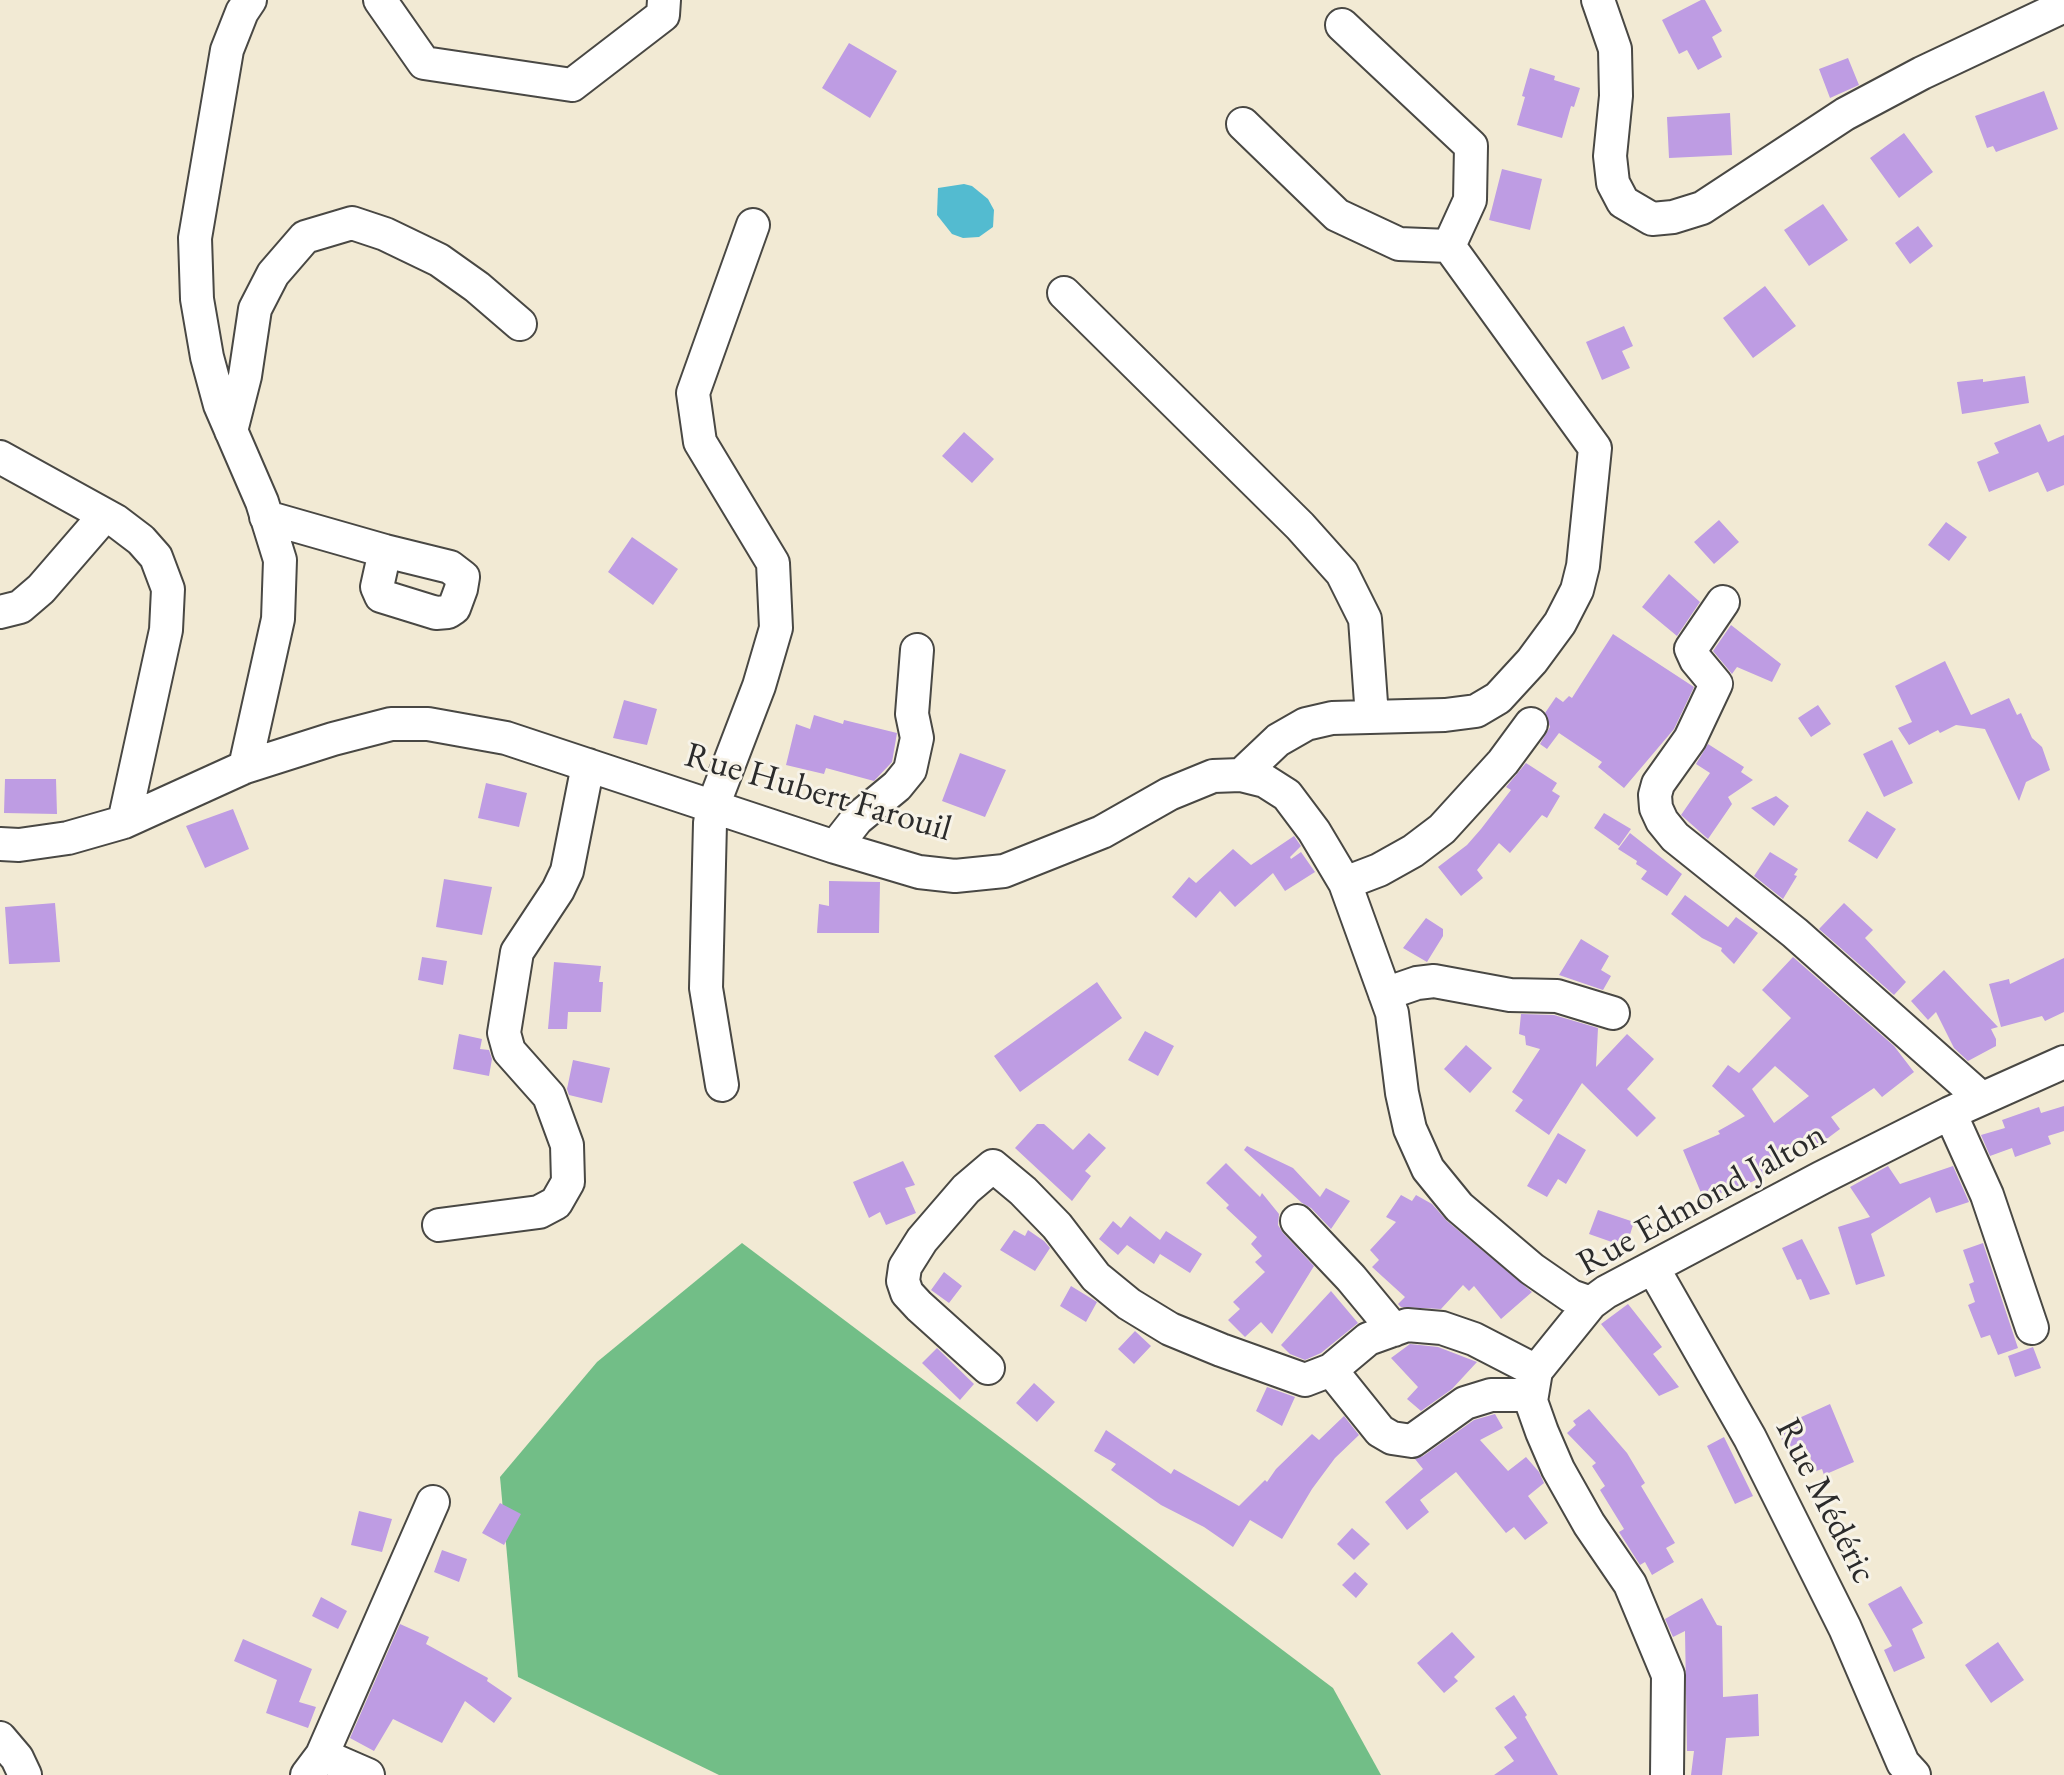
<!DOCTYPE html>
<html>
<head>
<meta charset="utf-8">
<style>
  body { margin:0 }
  canvas { display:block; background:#f2ead4 }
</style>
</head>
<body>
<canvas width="2064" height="1775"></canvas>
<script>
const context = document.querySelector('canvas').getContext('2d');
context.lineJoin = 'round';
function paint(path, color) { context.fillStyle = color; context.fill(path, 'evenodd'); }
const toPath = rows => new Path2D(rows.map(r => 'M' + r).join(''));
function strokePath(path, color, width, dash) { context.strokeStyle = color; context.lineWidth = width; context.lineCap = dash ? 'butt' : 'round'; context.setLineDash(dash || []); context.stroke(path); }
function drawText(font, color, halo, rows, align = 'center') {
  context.font = font + ' "EB Garamond",serif'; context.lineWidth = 6; context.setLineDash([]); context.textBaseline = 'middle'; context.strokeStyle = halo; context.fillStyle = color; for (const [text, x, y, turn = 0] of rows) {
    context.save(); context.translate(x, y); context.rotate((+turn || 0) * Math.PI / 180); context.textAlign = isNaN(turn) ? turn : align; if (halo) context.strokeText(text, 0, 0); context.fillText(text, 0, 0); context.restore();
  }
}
paint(toPath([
  [742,1243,1333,1688,1381,1775,719,1775,518,1677,500,1477,597,1362]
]), '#72be87');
paint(toPath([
  [964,184,972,186,988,199,994,210,993,227,979,237,963,238,952,234,937,215,938,188]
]), '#53bbd0');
paint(toPath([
  [1701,0,1705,0,1722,31,1712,37,1722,57,1698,70,1687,50,1679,54,1662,20],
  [849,43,897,71,870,118,822,88],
  [1848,58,1859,85,1830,98,1819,69],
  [1530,68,1555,76,1554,80,1580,88,1574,107,1571,106,1562,138,1517,125,1525,97,1522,96],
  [2044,91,2058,129,1996,152,1993,146,1987,148,1975,116],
  [1730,113,1732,155,1669,158,1667,117],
  [1904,133,1933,172,1899,198,1870,158],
  [1502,169,1542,179,1530,230,1489,220],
  [1823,204,1848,240,1809,266,1784,230],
  [1918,226,1933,246,1910,264,1895,243],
  [1765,286,1796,326,1753,358,1723,318],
  [1624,326,1633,346,1622,351,1630,368,1602,380,1586,342],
  [2025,376,2029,403,1962,414,1957,382,1983,379,1983,382],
  [2040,424,2048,442,2064,435,2064,485,2047,492,2038,472,1989,492,1977,462,1999,453,1994,443],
  [964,432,994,459,972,483,942,456],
  [1719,520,1739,542,1714,564,1694,542],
  [1946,522,1967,537,1949,561,1928,545],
  [632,537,678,569,653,605,608,572],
  [1669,574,1700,602,1677,636,1642,607],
  [1731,625,1781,664,1772,682,1737,667,1732,674,1713,651],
  [1613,634,1694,687,1674,729,1624,788,1598,767,1602,762,1559,733,1547,749,1540,744,1550,727,1545,713,1556,697,1563,702,1569,696,1572,698],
  [1945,661,1971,715,2009,698,2017,715,2021,713,2032,738,2042,747,2050,770,2026,782,2019,801,1985,729,1956,725,1940,733,1938,730,1909,745,1898,728,1912,722,1895,686],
  [624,700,657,709,647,745,613,738],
  [1818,705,1831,724,1811,737,1798,718],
  [814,715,843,724,844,720,897,733,892,762,874,781,826,768,824,774,786,765,796,724,810,729],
  [1892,740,1913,783,1884,797,1863,754],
  [1708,744,1744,767,1741,772,1753,780,1728,797,1732,804,1708,839,1681,815,1710,773,1696,764],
  [960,753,1006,770,985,817,942,801],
  [1526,763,1557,783,1552,791,1560,796,1547,818,1542,815,1510,853,1499,843,1477,870,1483,878,1461,896,1438,867,1467,845,1481,829,1511,790,1506,787],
  [5,779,56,779,57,814,4,813],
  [486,783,527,793,519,827,478,818],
  [1776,796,1789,806,1774,826,1751,808],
  [233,809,249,849,205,868,186,826],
  [1867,811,1896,829,1877,859,1848,841],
  [1604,813,1631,829,1619,846,1594,828],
  [1630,833,1682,874,1667,896,1641,879,1647,871,1636,864,1637,861,1618,849],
  [1294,836,1301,846,1290,857,1291,859,1301,852,1315,872,1285,891,1273,873,1235,907,1220,891,1196,918,1172,897,1189,877,1196,883,1233,849,1251,865],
  [1770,852,1798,869,1794,875,1797,876,1783,899,1754,876],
  [444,879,492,887,482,935,436,927],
  [829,881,880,882,879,933,817,933,819,904,829,906],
  [1685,895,1728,927,1736,917,1758,933,1734,964,1721,951,1722,948,1702,938,1671,914],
  [55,903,60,962,9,964,5,907],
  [1844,903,1873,930,1865,938,1906,982,1894,995,1819,929],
  [1426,918,1443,929,1443,936,1427,962,1403,948],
  [1581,939,1609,956,1601,970,1611,976,1603,990,1559,975],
  [422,957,447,961,443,985,418,980],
  [1793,957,1894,1046,1914,1072,1882,1097,1874,1088,1831,1117,1840,1129,1816,1147,1809,1137,1790,1148,1786,1154,1783,1152,1779,1154,1784,1165,1746,1185,1745,1183,1704,1200,1683,1150,1720,1134,1718,1131,1745,1116,1712,1086,1728,1065,1739,1073,1791,1018,1762,990],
  [1775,1066,1809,1096,1774,1123,1752,1089],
  [2064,958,2064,1012,2045,1021,2042,1016,2001,1027,1989,984,2009,979,2010,984],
  [554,962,601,966,599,982,603,982,601,1012,568,1012,567,1029,548,1029],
  [1944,970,1998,1027,1991,1029,1996,1039,1996,1046,1968,1061,1954,1048,1936,1012,1928,1020,1911,1001],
  [1097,982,1122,1018,1020,1092,994,1056],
  [1521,1014,1554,1015,1598,1028,1596,1067,1627,1034,1654,1059,1627,1089,1656,1118,1637,1137,1582,1083,1549,1135,1515,1111,1523,1100,1512,1092,1540,1049,1526,1045,1525,1036,1519,1034],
  [1145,1031,1174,1046,1158,1076,1128,1060],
  [459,1034,482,1039,480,1049,489,1050,492,1059,489,1076,453,1069],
  [1466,1045,1492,1068,1470,1093,1444,1069],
  [573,1060,610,1068,602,1103,569,1095,567,1089],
  [2064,1106,2064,1131,2048,1136,2051,1144,2015,1157,2012,1148,1990,1156,1981,1135,2005,1128,2002,1120,2039,1107,2041,1113],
  [1037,1124,1044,1124,1073,1150,1089,1133,1106,1148,1085,1171,1091,1176,1072,1201,1015,1148],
  [1558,1133,1586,1150,1566,1184,1558,1179,1547,1197,1527,1186],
  [1247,1146,1293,1168,1320,1197,1326,1188,1350,1201,1331,1229,1311,1208,1302,1203,1244,1150],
  [903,1161,915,1185,905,1188,916,1213,886,1225,880,1212,869,1218,853,1182],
  [1226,1163,1260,1197,1262,1193,1279,1214,1278,1225,1283,1233,1314,1266,1272,1334,1261,1322,1245,1337,1228,1320,1240,1309,1233,1302,1265,1272,1255,1262,1262,1256,1251,1244,1257,1237,1226,1208,1229,1205,1206,1183],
  [1888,1166,1900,1184,1953,1166,1969,1202,1936,1213,1930,1197,1871,1234,1885,1276,1856,1285,1838,1227,1870,1217,1850,1187],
  [1401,1195,1412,1201,1416,1195,1432,1204,1447,1221,1532,1292,1501,1319,1474,1286,1469,1291,1463,1285,1441,1309,1401,1307,1398,1304,1405,1297,1372,1267,1379,1260,1370,1250,1396,1222,1386,1217],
  [1598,1210,1634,1222,1626,1247,1589,1234],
  [1130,1216,1160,1240,1166,1231,1202,1254,1190,1273,1160,1254,1154,1264,1127,1245,1118,1255,1099,1239,1113,1221,1121,1228],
  [1014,1230,1025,1236,1028,1230,1044,1241,1050,1248,1035,1271,1000,1250],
  [1802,1239,1830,1294,1810,1300,1801,1279,1797,1280,1782,1248],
  [1983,1243,2018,1348,1998,1355,1990,1335,1981,1338,1968,1305,1975,1302,1969,1284,1974,1282,1963,1250],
  [944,1272,962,1286,949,1303,931,1290],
  [1071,1286,1097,1302,1086,1322,1060,1306],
  [1331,1291,1358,1323,1321,1353,1305,1360,1290,1354,1281,1345],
  [1628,1304,1662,1347,1653,1354,1679,1387,1659,1396,1601,1324],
  [1135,1331,1151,1346,1134,1364,1118,1349],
  [1410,1344,1438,1347,1477,1362,1452,1389,1421,1411,1407,1399,1418,1387,1391,1358],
  [2033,1347,2041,1368,2015,1377,2008,1356],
  [937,1348,974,1384,960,1400,922,1363],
  [1034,1383,1055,1402,1037,1422,1016,1403],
  [1267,1387,1295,1397,1282,1426,1256,1411],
  [1830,1404,1854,1462,1824,1475,1822,1469,1816,1471,1804,1443,1787,1452,1777,1428],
  [1589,1409,1627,1453,1645,1483,1641,1486,1675,1543,1666,1548,1674,1562,1652,1575,1645,1562,1640,1565,1619,1532,1624,1529,1600,1490,1605,1486,1592,1466,1596,1463,1567,1433,1576,1425,1573,1421],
  [1495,1414,1503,1428,1480,1440,1508,1471,1526,1457,1539,1472,1544,1483,1528,1496,1548,1523,1525,1540,1514,1527,1506,1533,1456,1472,1420,1500,1429,1512,1407,1530,1385,1502,1423,1469,1415,1459,1423,1456,1474,1420],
  [1344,1416,1359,1435,1335,1458,1312,1489,1282,1539,1250,1520,1233,1547,1204,1527,1161,1505,1111,1470,1116,1464,1094,1451,1106,1430,1171,1474,1174,1469,1239,1506,1265,1480,1267,1482,1276,1469,1312,1434,1319,1440],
  [1724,1437,1753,1496,1735,1504,1707,1446],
  [500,1503,521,1514,504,1545,482,1533],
  [359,1511,392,1519,382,1552,351,1545],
  [1352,1528,1370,1544,1354,1560,1337,1544],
  [442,1550,467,1559,459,1582,434,1572],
  [1355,1572,1368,1584,1356,1598,1342,1585],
  [1901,1586,1923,1623,1912,1629,1925,1658,1894,1672,1884,1650,1892,1646,1868,1604],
  [321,1597,347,1611,338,1629,312,1616],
  [1702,1598,1717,1625,1722,1626,1723,1697,1758,1694,1759,1736,1726,1738,1722,1775,1691,1775,1694,1751,1687,1751,1685,1631,1673,1637,1665,1619],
  [400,1624,429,1637,426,1644,488,1678,487,1681,512,1698,494,1723,465,1701,442,1743,393,1719,374,1751,350,1738],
  [1452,1632,1475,1657,1454,1677,1458,1681,1444,1693,1417,1663],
  [243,1639,312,1669,299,1702,316,1707,308,1728,266,1713,277,1680,234,1661],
  [1998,1642,2024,1680,1991,1703,1965,1665],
  [1514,1695,1527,1715,1525,1717,1558,1775,1494,1775,1514,1761,1504,1747,1517,1738,1495,1708]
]), '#be9ce3');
const minor = toPath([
  [380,0,424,63,572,85,663,15,664,0],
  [1598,0,1615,49,1616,96,1610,156,1613,183,1623,202,1652,219,1673,217,1702,208,1845,114,1922,73,2064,6],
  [1243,124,1337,215,1399,244,1449,246,1470,200,1471,146,1342,25],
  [1064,293,1300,526,1342,573,1365,619,1372,717],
  [231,431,245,376,255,309,273,274,305,237,352,223,385,234,439,260,477,287,520,324],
  [0,457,116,521,141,540,156,557,168,589,166,630,124,822],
  [266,517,385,551,450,567,463,577,461,589,454,608,448,612,436,613,381,596,377,587,385,551],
  [1723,602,1691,649,1696,660,1716,684,1690,739,1658,784,1655,795,1656,808,1662,821,1675,837,1795,933,1981,1098],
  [0,612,20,607,41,589,105,515],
  [245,767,278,619,280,560,262,502,220,405,207,357,197,299,195,238,227,50,242,12,250,0],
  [1241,775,1278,740,1306,724,1332,718,1445,715,1476,711,1498,698,1532,661,1560,623,1577,590,1583,566,1595,448,1449,246],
  [0,844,19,845,68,838,124,822,245,767,333,739,391,724,428,724,506,738,835,847,919,872,955,876,1004,871,1102,832,1169,794,1213,776,1241,775,1265,781,1287,795,1314,831,1345,883,1392,1013,1402,1093,1410,1129,1428,1169,1459,1207,1532,1269,1571,1296,1591,1303],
  [835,847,857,819,897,786,910,770,917,738,912,714,917,650],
  [1345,883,1379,870,1413,851,1442,829,1503,762,1531,724],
  [1385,994,1417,983,1434,981,1510,995,1557,996,1613,1013],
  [722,1085,706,988,710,823,713,806,759,686,776,628,773,563,700,442,693,393,753,225],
  [1950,1113,1987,1195,2032,1328],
  [1297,1221,1351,1278,1394,1330],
  [439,1225,539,1212,556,1203,568,1182,567,1145,549,1096,509,1051,504,1033,517,952,558,890,567,871,588,765],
  [1653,1268,1750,1438,1845,1628,1903,1763,1914,1775],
  [988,1368,919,1306,907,1293,903,1281,905,1267,922,1240,966,1189,993,1166,1023,1191,1057,1226,1096,1277,1129,1304,1170,1329,1221,1350,1305,1380,1331,1370,1368,1339,1407,1325,1442,1328,1474,1339,1536,1371],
  [1331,1370,1380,1431,1392,1438,1412,1441,1465,1403,1491,1395,1532,1395],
  [0,1738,17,1758,25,1775],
  [322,1755,368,1775],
  [307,1775,322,1755,433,1502],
  [1667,1775,1668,1675,1630,1584,1589,1524,1558,1469,1542,1432,1531,1401,1536,1371,1591,1303,1606,1292,1821,1178,1950,1113,2064,1062]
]);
strokePath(minor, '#494844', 36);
strokePath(minor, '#fff', 32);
drawText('36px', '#2b2b2b', '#f7f3e8', [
  ["Rue Hubert Farouil",818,793,16],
  ["Rue Edmond Jalton",1702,1200,-29],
  ["Rue Médéric",1825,1501,63]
]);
</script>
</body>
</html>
